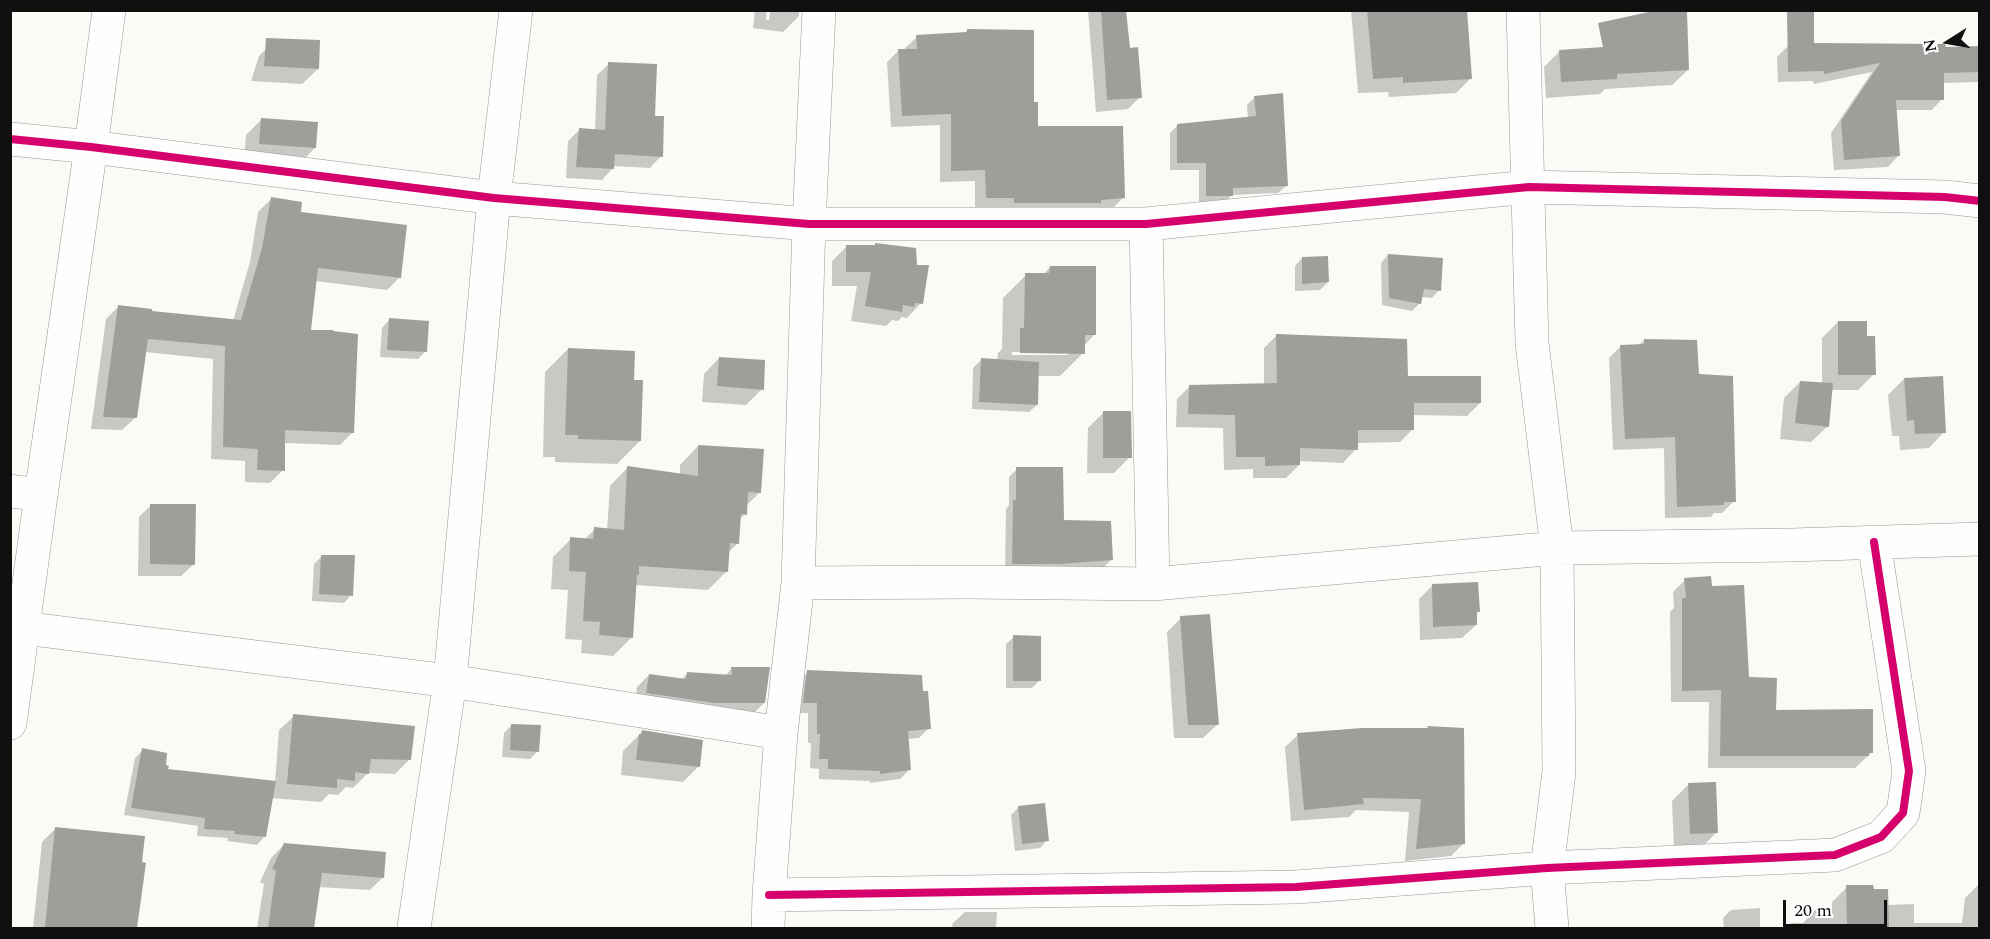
<!DOCTYPE html>
<html>
<head>
<meta charset="utf-8">
<style>
  body { margin:0 }
  #map { position:relative; width:1990px; height:939px; overflow:hidden; background:#fbfbf6; font-family:Spectral,serif }
  canvas { display:block }
  .frame { position:absolute; inset:0; border:12px solid #101010; pointer-events:none }
  .north { position:absolute; left:1918px; top:12px; width:60px; height:60px; -webkit-text-stroke:4px #fff; paint-order:stroke; rotate:259deg; font-size:16px; font-weight:700; line-height:24px; text-align:center; color:#101010 }
  .north::after { content:''; display:block; margin:auto; width:21px; height:27px; background:#101010; clip-path:polygon(50% 0,100% 100%,50% 72%,0 100%) }
  .scale { position:absolute; left:1783px; top:900px; width:104px; height:27px; box-sizing:border-box; border:3px solid #101010; border-top:0; padding-left:8px; font-size:18px; line-height:21px; white-space:nowrap; color:#101010; -webkit-text-stroke:4px #fff; paint-order:stroke }
</style>
</head>
<body>
<div id="map">
<canvas width="1990" height="939"></canvas>
<div class="frame"></div>
<div class="north">N</div>
<div class="scale">20 m</div>
</div>
<script>
const context = document.querySelector('canvas').getContext('2d');
context.lineJoin = 'round';
function paint(path, color) { context.fillStyle = color; context.fill(path, 'evenodd'); }
const toPath = rows => new Path2D(rows.map(r => 'M' + r).join(''));
function strokePath(path, color, width, dash) { context.strokeStyle = color; context.lineWidth = width; context.lineCap = dash ? 'butt' : 'round'; context.setLineDash(dash || []); context.stroke(path); }
paint(toPath([
  [755,10,767,10,766,20,769,20,770,10,799,10,799,16,783,32,753,28],
  [1088,10,1125,10,1129,50,1140,97,1128,109,1096,112],
  [1351,10,1466,10,1471,78,1456,93,1389,97,1388,92,1358,93],
  [968,30,1032,104,1037,127,1124,197,1112,209,975,209,975,181,940,182,940,125,891,127,887,62,898,51,905,51,905,48,917,37,964,34],
  [275,40,318,69,302,84,251,81,259,56],
  [1788,46,1980,48,1980,82,1942,83,1942,99,1932,110,1895,110,1898,156,1888,167,1834,170,1831,133,1872,72,1814,84,1813,81,1778,82,1777,57],
  [1560,51,1688,70,1672,85,1605,89,1600,94,1546,98,1544,67],
  [609,64,653,118,661,156,650,168,613,166,613,168,602,180,566,178,568,141,579,130,595,131,597,75],
  [1255,97,1286,186,1278,193,1232,195,1224,203,1199,203,1199,170,1170,170,1170,133,1178,125,1248,119,1247,105],
  [262,119,315,148,299,164,244,160,246,135],
  [271,199,299,213,400,277,387,290,315,281,309,332,353,432,340,445,284,443,283,470,270,483,245,482,245,461,211,459,213,359,145,352,135,418,122,430,91,429,106,319,119,306,150,312,233,321,250,262,258,212],
  [847,246,921,303,907,318,902,317,898,321,892,320,886,326,851,321,857,286,832,286,832,261],
  [1388,255,1439,290,1432,298,1421,297,1420,303,1412,311,1382,305,1381,263],
  [1302,258,1328,282,1320,290,1295,291,1295,266],
  [1050,267,1094,335,1084,346,1083,353,1060,376,1037,376,1037,405,1029,412,972,409,973,368,981,360,997,361,998,353,1002,349,1003,298,1026,275,1043,275],
  [1012,352,1070,352,1067,355,1012,355],
  [389,320,426,351,418,359,380,357,382,328],
  [1838,322,1865,337,1874,374,1858,390,1831,390,1827,427,1811,442,1780,439,1784,398,1800,382,1822,384,1822,338],
  [1277,335,1407,377,1480,403,1467,416,1413,415,1413,429,1400,442,1357,443,1356,449,1343,463,1299,461,1299,465,1286,478,1253,478,1253,469,1224,470,1223,428,1176,427,1177,399,1190,386,1264,384,1264,348],
  [1644,340,1698,375,1734,501,1722,513,1714,513,1711,517,1665,518,1664,448,1613,450,1609,358,1621,346,1639,345],
  [568,349,632,381,640,441,617,464,555,462,555,457,543,457,545,372],
  [719,358,762,389,746,405,702,402,704,374],
  [1904,379,1944,432,1929,448,1900,450,1899,436,1892,436,1888,395],
  [1104,412,1130,457,1114,473,1087,473,1088,428],
  [698,446,760,492,746,506,745,514,739,520,738,543,727,554,726,572,708,590,635,585,632,637,613,656,581,653,582,640,565,639,568,590,551,589,553,557,571,539,584,540,595,529,607,530,610,486,628,467,680,475,680,465],
  [1017,469,1063,521,1112,559,1104,567,1005,571,1006,509,1009,505,1009,477],
  [151,505,194,564,181,576,138,576,139,517],
  [322,556,351,595,344,603,312,601,314,564],
  [1685,580,1710,588,1747,678,1774,711,1872,752,1855,768,1708,768,1709,702,1671,702,1670,612,1674,608,1673,592],
  [1432,586,1478,611,1475,614,1476,625,1462,638,1420,640,1419,599],
  [1181,618,1217,725,1203,738,1174,738,1167,632],
  [1014,637,1039,681,1032,688,1006,688,1006,644],
  [732,668,764,703,752,715,635,704,637,687,649,675,681,680,687,674,725,676],
  [808,672,921,693,929,728,919,738,907,739,910,769,900,779,870,783,870,781,819,779,819,769,810,768,811,743,808,743,808,713,794,713,798,682],
  [294,716,410,759,395,774,368,773,353,788,346,787,338,795,329,794,321,802,271,798,264,837,257,845,227,841,228,838,197,836,198,826,124,815,135,758,143,750,167,770,275,782,279,730],
  [512,725,538,751,530,759,502,757,504,733],
  [1428,728,1463,729,1464,843,1451,856,1405,861,1409,812,1356,810,1349,817,1291,821,1285,747,1298,735,1426,729],
  [642,732,699,766,683,782,621,775,623,751],
  [1688,785,1717,832,1701,848,1674,849,1672,801],
  [1019,807,1047,840,1040,848,1015,851,1011,815],
  [56,828,144,864,136,928,33,928,42,842],
  [284,845,383,877,370,890,318,887,313,928,257,928,264,884,260,882,271,858],
  [1980,883,1980,928,1786,928,1791,923,1803,923,1817,908,1832,908,1832,902,1847,887,1872,891,1887,905,1914,904,1914,923,1962,923,1965,898],
  [1760,908,1760,928,1724,928,1723,918,1731,910],
  [965,912,997,912,996,928,953,928,952,924],
  [1269,927,1270,928,1247,928]
]), '#0003');
paint(toPath([
  [1101,10,1126,10,1130,48,1138,47,1142,98,1107,100],
  [1367,10,1467,10,1472,79,1403,83,1403,77,1373,79],
  [1658,10,1685,10,1685,12,1687,12,1689,70,1617,74,1617,79,1561,82,1559,50,1603,47,1598,23],
  [1787,10,1814,10,1814,43,1945,44,1946,47,1980,46,1980,72,1944,73,1944,100,1896,100,1900,156,1844,160,1841,121,1880,63,1824,74,1823,71,1788,72],
  [967,29,1034,30,1034,102,1038,102,1038,126,1123,126,1125,198,1101,200,1101,203,1014,203,1014,198,986,198,985,170,951,171,951,114,902,116,898,49,917,49,916,35,967,32],
  [266,38,320,40,319,69,264,66],
  [608,62,657,64,655,116,664,116,663,157,615,154,614,169,576,167,579,128,605,130],
  [1283,93,1288,186,1233,188,1233,196,1206,196,1206,163,1177,163,1177,124,1256,116,1254,96],
  [261,118,318,122,316,148,259,144],
  [271,197,302,202,301,212,407,225,401,278,318,268,311,330,333,330,333,331,358,334,354,433,285,430,285,471,257,470,258,449,223,447,225,346,148,339,137,418,103,417,118,305,152,309,152,311,241,320,262,248],
  [875,243,916,248,917,265,929,265,923,304,915,303,914,307,903,305,902,312,865,306,871,272,846,272,846,245,875,245],
  [1388,254,1443,258,1441,291,1424,289,1421,304,1389,298],
  [1328,256,1329,282,1302,284,1302,257],
  [1050,266,1096,266,1096,335,1085,335,1085,354,1020,353,1020,328,1024,328,1025,273,1049,273],
  [389,318,429,321,427,352,387,350],
  [1838,321,1867,321,1867,336,1875,336,1876,375,1838,375],
  [1276,334,1407,339,1408,376,1481,376,1481,403,1414,403,1414,430,1358,430,1358,450,1300,448,1300,465,1265,466,1265,457,1236,457,1235,415,1188,414,1189,385,1277,383],
  [1644,339,1697,340,1699,374,1733,376,1736,502,1724,502,1724,505,1677,507,1675,437,1625,439,1620,345,1644,344],
  [568,348,635,351,634,380,643,380,641,441,578,439,578,435,565,435],
  [719,357,765,360,764,390,717,386],
  [981,358,1039,362,1038,405,979,402],
  [1943,376,1946,433,1915,434,1914,420,1907,421,1904,378],
  [1800,381,1833,383,1829,427,1795,423],
  [1103,411,1131,411,1132,458,1103,458],
  [698,445,764,449,761,493,748,492,747,515,741,514,739,544,730,543,728,572,639,566,639,575,637,575,633,638,599,635,600,622,583,621,586,572,569,571,570,537,593,539,594,527,624,530,627,466,698,476],
  [1016,467,1063,467,1064,520,1111,521,1113,560,1059,564,1012,564,1013,500,1016,500],
  [150,504,196,504,195,565,150,564],
  [321,555,355,555,353,596,319,594],
  [1711,576,1712,586,1744,585,1749,677,1777,678,1776,710,1873,709,1873,753,1869,753,1869,756,1720,756,1721,690,1682,691,1682,598,1686,598,1684,578],
  [1478,582,1480,612,1477,612,1477,625,1433,627,1432,584],
  [1210,614,1219,725,1188,725,1180,616],
  [1013,635,1041,636,1041,681,1013,681],
  [731,667,770,667,765,703,714,703,646,693,649,674,686,679,687,672,732,675],
  [807,670,922,675,923,691,928,691,931,729,908,731,911,770,880,774,880,771,828,769,828,759,819,759,820,734,817,734,817,703,803,703],
  [293,714,415,726,411,760,371,759,369,774,355,772,355,781,337,779,337,788,287,784],
  [511,724,541,725,539,752,510,750],
  [1427,726,1464,728,1465,844,1416,849,1421,799,1363,798,1364,804,1304,810,1297,733,1362,728,1428,728],
  [642,730,703,740,700,767,636,760,639,734,641,734],
  [142,748,167,753,166,765,169,766,168,769,276,781,266,837,234,834,235,831,204,829,205,818,131,808],
  [1716,782,1718,833,1690,834,1688,783],
  [1045,803,1049,841,1022,844,1018,806],
  [55,827,145,836,142,862,146,863,137,928,45,928],
  [284,843,386,852,384,878,322,873,314,928,268,928,276,870,272,869],
  [1846,885,1873,885,1874,889,1888,889,1889,928,1847,928]
]), '#9f9e9b');
const minor = toPath([
  [1523,10,1532,343,1557,548,1559,772,1547,868,1552,928],
  [10,139,91,147,494,198,809,224,1146,224,1529,187,1945,197,1980,201],
  [1146,224,1153,584],
  [10,491,41,495],
  [798,583,968,582,1153,584,1557,548,1792,545,1980,539],
  [23,628,450,681,781,733],
  [10,723,41,495,91,147,109,10],
  [769,895,1296,887,1547,868,1835,855,1881,837,1903,813,1909,771,1874,542],
  [414,928,450,681,494,198,516,10],
  [768,928,769,895,781,733,798,583,809,224,819,10]
]);
strokePath(minor, '#969694', 34);
strokePath(minor, '#fefefe', 33);
strokePath(toPath([
  [10,139,91,147,494,198,809,224,1146,224,1529,187,1945,197,1980,201],
  [769,895,1296,887,1547,868,1835,855,1881,837,1903,813,1909,771,1874,542]
]), '#d6006c', 8);
</script>
</body>
</html>
